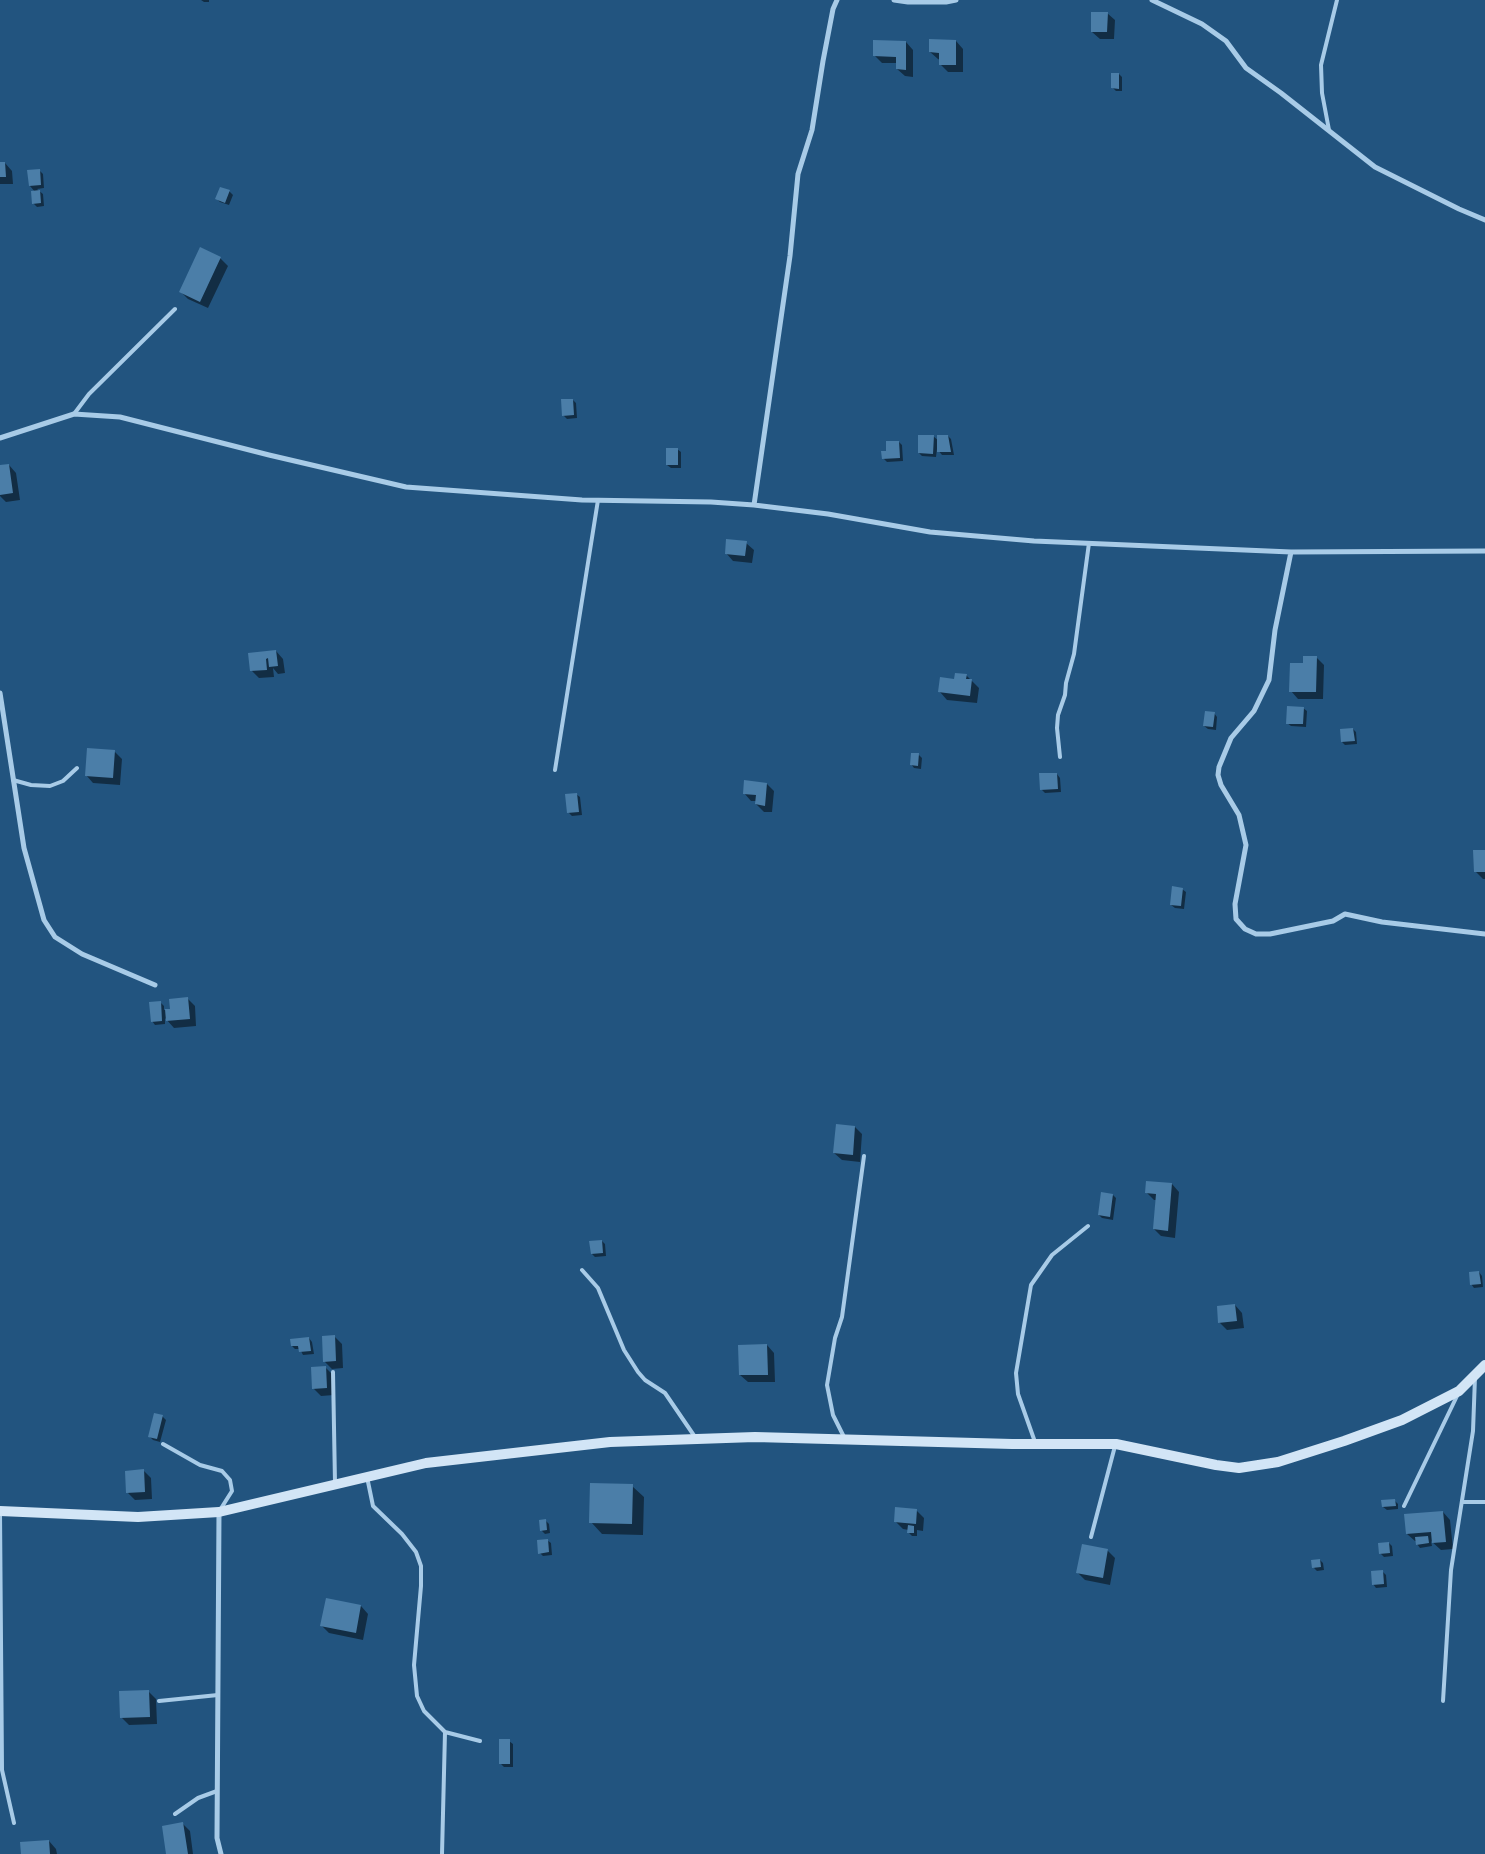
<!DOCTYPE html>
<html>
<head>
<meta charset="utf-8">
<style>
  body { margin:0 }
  canvas { display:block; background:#22547f }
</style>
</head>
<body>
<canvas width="1485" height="1854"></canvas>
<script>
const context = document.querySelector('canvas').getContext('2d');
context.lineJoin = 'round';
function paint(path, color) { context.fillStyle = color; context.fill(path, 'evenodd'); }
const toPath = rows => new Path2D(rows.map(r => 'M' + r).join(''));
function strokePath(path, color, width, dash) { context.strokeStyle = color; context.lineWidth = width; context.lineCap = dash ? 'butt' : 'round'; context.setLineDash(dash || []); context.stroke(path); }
paint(toPath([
  [201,0,209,0,209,2,204,2],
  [1107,13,1115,20,1114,39,1100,39,1092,32],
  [956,41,963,49,963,72,948,72,940,64,940,60,938,59,930,52],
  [906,42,913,50,913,77,905,76,897,69,898,63,882,63,874,55],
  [1119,74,1122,77,1122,91,1116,91,1113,88],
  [0,163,5,163,12,171,13,184,0,184],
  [39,170,43,174,44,188,37,189,43,194,44,206,37,207,33,203,35,192,30,186],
  [229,191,233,195,229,205,220,202,217,199],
  [220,258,228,266,208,308,188,299,181,292],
  [573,400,576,403,577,418,567,419,563,415],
  [933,436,939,441,948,436,951,439,954,455,942,455,937,449,936,457,922,456,919,453],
  [899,442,902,445,903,461,887,462,883,458,887,452],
  [677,449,681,452,681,468,671,468,667,465],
  [9,465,16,473,20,500,6,502,0,496,0,466],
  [746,543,754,550,752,563,733,561,726,553],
  [276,651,283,659,285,673,278,674,273,668,274,677,259,678,252,671,250,654],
  [1316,657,1324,665,1323,699,1298,699,1291,691,1304,664],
  [966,675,979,688,977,703,947,700,940,692],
  [1303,708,1307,711,1306,727,1291,726,1287,723],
  [1214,713,1217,717,1216,730,1208,729,1204,726],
  [1353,729,1356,732,1357,744,1345,745,1342,742],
  [115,752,122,759,120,785,93,783,86,775],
  [919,755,922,758,921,769,914,768,911,764],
  [1057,774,1060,778,1061,792,1045,793,1041,789],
  [767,784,774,791,772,812,764,812,756,804,757,801,751,801,744,793],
  [576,794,580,797,582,815,572,816,569,813],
  [1485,851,1485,879,1483,879,1475,871],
  [1182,889,1186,892,1184,909,1175,908,1171,905],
  [187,998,195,1006,196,1026,174,1028,165,1018,165,1024,155,1025,152,1021,160,1002,164,1006,164,1010,171,1010],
  [855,1127,862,1134,860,1162,842,1160,834,1153],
  [1172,1184,1179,1192,1175,1238,1161,1236,1154,1229,1156,1200,1154,1200,1146,1192],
  [1113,1195,1116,1198,1113,1220,1102,1218,1099,1215],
  [602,1241,605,1244,606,1256,595,1257,592,1254,591,1242],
  [1479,1272,1482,1276,1483,1287,1474,1288,1471,1284],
  [1235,1305,1242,1313,1244,1328,1227,1330,1219,1322],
  [335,1337,342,1344,343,1368,332,1369,325,1362],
  [309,1338,312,1342,314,1354,303,1355,300,1349,295,1349,292,1346],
  [767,1345,774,1353,775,1382,748,1382,740,1375],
  [325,1367,333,1375,334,1395,321,1396,313,1388],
  [162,1416,166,1420,160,1442,153,1440,149,1436],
  [143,1470,151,1478,152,1499,135,1500,128,1493],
  [632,1486,644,1497,643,1535,602,1534,591,1522],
  [1394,1500,1398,1504,1398,1509,1387,1510,1383,1507],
  [916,1510,924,1518,923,1531,917,1530,917,1536,912,1536,908,1532,909,1530,903,1529,896,1522],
  [1443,1512,1450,1520,1453,1549,1441,1550,1431,1541,1432,1546,1420,1548,1417,1544,1417,1541,1415,1541,1407,1534],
  [545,1520,549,1524,550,1533,545,1534,541,1530],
  [547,1540,551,1543,552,1555,543,1556,540,1553],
  [1389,1543,1392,1546,1393,1556,1384,1557,1380,1553],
  [1107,1550,1115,1558,1110,1585,1085,1580,1078,1573],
  [1320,1560,1323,1563,1324,1570,1317,1571,1314,1568],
  [1382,1571,1386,1575,1387,1587,1376,1588,1373,1584],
  [327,1600,361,1606,368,1614,363,1640,329,1633,322,1626],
  [148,1691,156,1699,157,1724,129,1725,121,1717],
  [509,1741,513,1744,513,1767,504,1767,501,1764],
  [183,1824,190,1831,193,1854,168,1854],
  [49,1841,56,1849,57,1854,22,1854]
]), '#0007');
paint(toPath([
  [1091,12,1108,12,1107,32,1091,32],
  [929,39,956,40,956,65,939,65,939,53,929,52],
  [873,40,906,41,906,70,896,69,896,57,873,56],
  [1111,73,1119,73,1119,89,1111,88],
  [0,162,5,162,6,177,0,177],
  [40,169,41,185,29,186,27,170],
  [220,187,230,190,225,203,215,199],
  [40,190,41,203,32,204,31,191],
  [200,247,221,257,200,302,179,292],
  [561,399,573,399,574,415,562,416],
  [918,435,934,435,933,454,918,453],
  [937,435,948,435,951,452,937,452],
  [886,441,899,441,900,458,882,459,881,451,886,451],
  [666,448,678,448,678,465,666,465],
  [9,464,13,493,0,495,0,465],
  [726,539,747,541,745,556,725,554],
  [276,650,278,666,269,667,268,658,266,659,267,670,250,671,248,653],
  [1303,656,1317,656,1316,692,1289,692,1290,663,1303,663],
  [955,673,967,674,966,679,972,679,970,696,938,692,940,677,954,679],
  [1287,706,1304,707,1303,724,1286,724],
  [1205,711,1215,712,1213,727,1203,726],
  [1353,728,1355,741,1341,742,1340,729],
  [87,748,115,750,113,778,85,776],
  [911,753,919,753,918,766,910,765],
  [1039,773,1057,773,1058,789,1040,790],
  [744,780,767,783,765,806,755,804,756,795,743,794],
  [577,793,579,812,567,813,565,794],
  [1473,850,1485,850,1485,872,1474,872],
  [1172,886,1183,888,1181,906,1170,905],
  [188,997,190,1019,166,1021,165,1009,170,1009,169,999],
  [161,1001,162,1021,151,1022,149,1002],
  [836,1124,855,1126,853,1155,833,1153],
  [1146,1181,1172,1183,1168,1231,1153,1229,1156,1194,1145,1193],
  [1101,1192,1113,1194,1110,1217,1098,1215],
  [602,1240,603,1253,591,1254,589,1241],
  [1479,1271,1481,1284,1470,1285,1469,1272],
  [1235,1304,1237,1321,1218,1323,1217,1306],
  [335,1335,336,1361,323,1362,322,1336],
  [309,1337,311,1351,299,1352,298,1346,291,1346,290,1339],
  [767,1344,768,1375,739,1375,738,1345],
  [326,1366,327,1388,312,1389,311,1367],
  [154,1413,163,1415,157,1439,148,1437],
  [144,1469,145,1492,126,1493,125,1471],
  [590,1483,633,1484,632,1524,589,1523],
  [1395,1499,1396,1506,1382,1507,1381,1500],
  [895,1507,917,1509,916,1524,894,1522],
  [1443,1511,1446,1542,1432,1543,1431,1532,1406,1534,1404,1514],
  [546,1519,547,1530,540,1531,539,1520],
  [908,1525,914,1526,914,1533,907,1533],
  [1428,1536,1429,1543,1416,1545,1415,1537],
  [548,1539,549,1552,538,1554,537,1540],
  [1389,1542,1390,1553,1379,1554,1378,1543],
  [1082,1544,1108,1549,1103,1578,1076,1573],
  [1320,1559,1321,1567,1312,1568,1311,1560],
  [1383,1570,1384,1584,1372,1585,1371,1571],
  [326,1598,361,1605,356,1633,320,1626],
  [149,1690,150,1717,120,1718,119,1691],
  [499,1739,510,1739,510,1764,499,1764],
  [183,1822,188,1854,166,1854,162,1826],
  [49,1840,50,1854,21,1854,20,1842]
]), '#4b7ea8');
strokePath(toPath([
  [1329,130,1322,93,1321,65,1337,0],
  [74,414,89,394,175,309],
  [1060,757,1057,728,1058,715,1065,695,1066,683,1074,654,1089,543],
  [555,770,598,500],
  [13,780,31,785,50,786,63,781,77,768],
  [582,1270,598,1288,624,1350,638,1372,645,1380,665,1393,695,1437],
  [333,1372,335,1483],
  [845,1439,833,1415,827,1385,835,1338,842,1317,864,1156],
  [1035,1442,1018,1394,1016,1373,1031,1285,1052,1255,1088,1226],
  [163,1444,200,1465,222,1471,230,1480,232,1491,220,1510],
  [367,1477,373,1506,402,1534,416,1552,421,1566,421,1586,414,1665,417,1696,424,1711,445,1732,480,1741],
  [1462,1502,1485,1502],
  [1404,1506,1457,1396],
  [0,1512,2,1770,14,1823],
  [1091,1537,1115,1446],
  [159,1701,218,1695],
  [1443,1701,1451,1570,1473,1431,1475,1377],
  [175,1814,198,1798,217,1791],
  [442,1854,445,1732]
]), '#a8cbe7', 4);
strokePath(toPath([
  [894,0,908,2,946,2,956,0],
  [1152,0,1202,24,1226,41,1246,68,1281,93,1375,167,1459,209,1485,220],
  [0,438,74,414,120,417,269,455,406,487,582,500,711,502,754,505,828,514,930,532,1034,541,1291,552,1485,551],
  [754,505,790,256,798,174,812,130,823,61,833,9,837,0],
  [1291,552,1275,630,1269,680,1254,711,1231,738,1219,767,1218,775,1221,785,1239,815,1246,845,1235,904,1236,919,1245,929,1256,934,1270,934,1333,921,1345,914,1382,922,1485,934],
  [0,693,24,848,44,920,55,937,82,954,155,985],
  [219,1512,217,1838,221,1854]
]), '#a8cbe7', 5);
strokePath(toPath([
  [0,1511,138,1517,219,1512,426,1463,610,1442,755,1437,1012,1444,1116,1444,1216,1465,1239,1468,1278,1462,1344,1441,1402,1420,1459,1391,1485,1365]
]), '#d2e5f6', 10);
</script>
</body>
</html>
